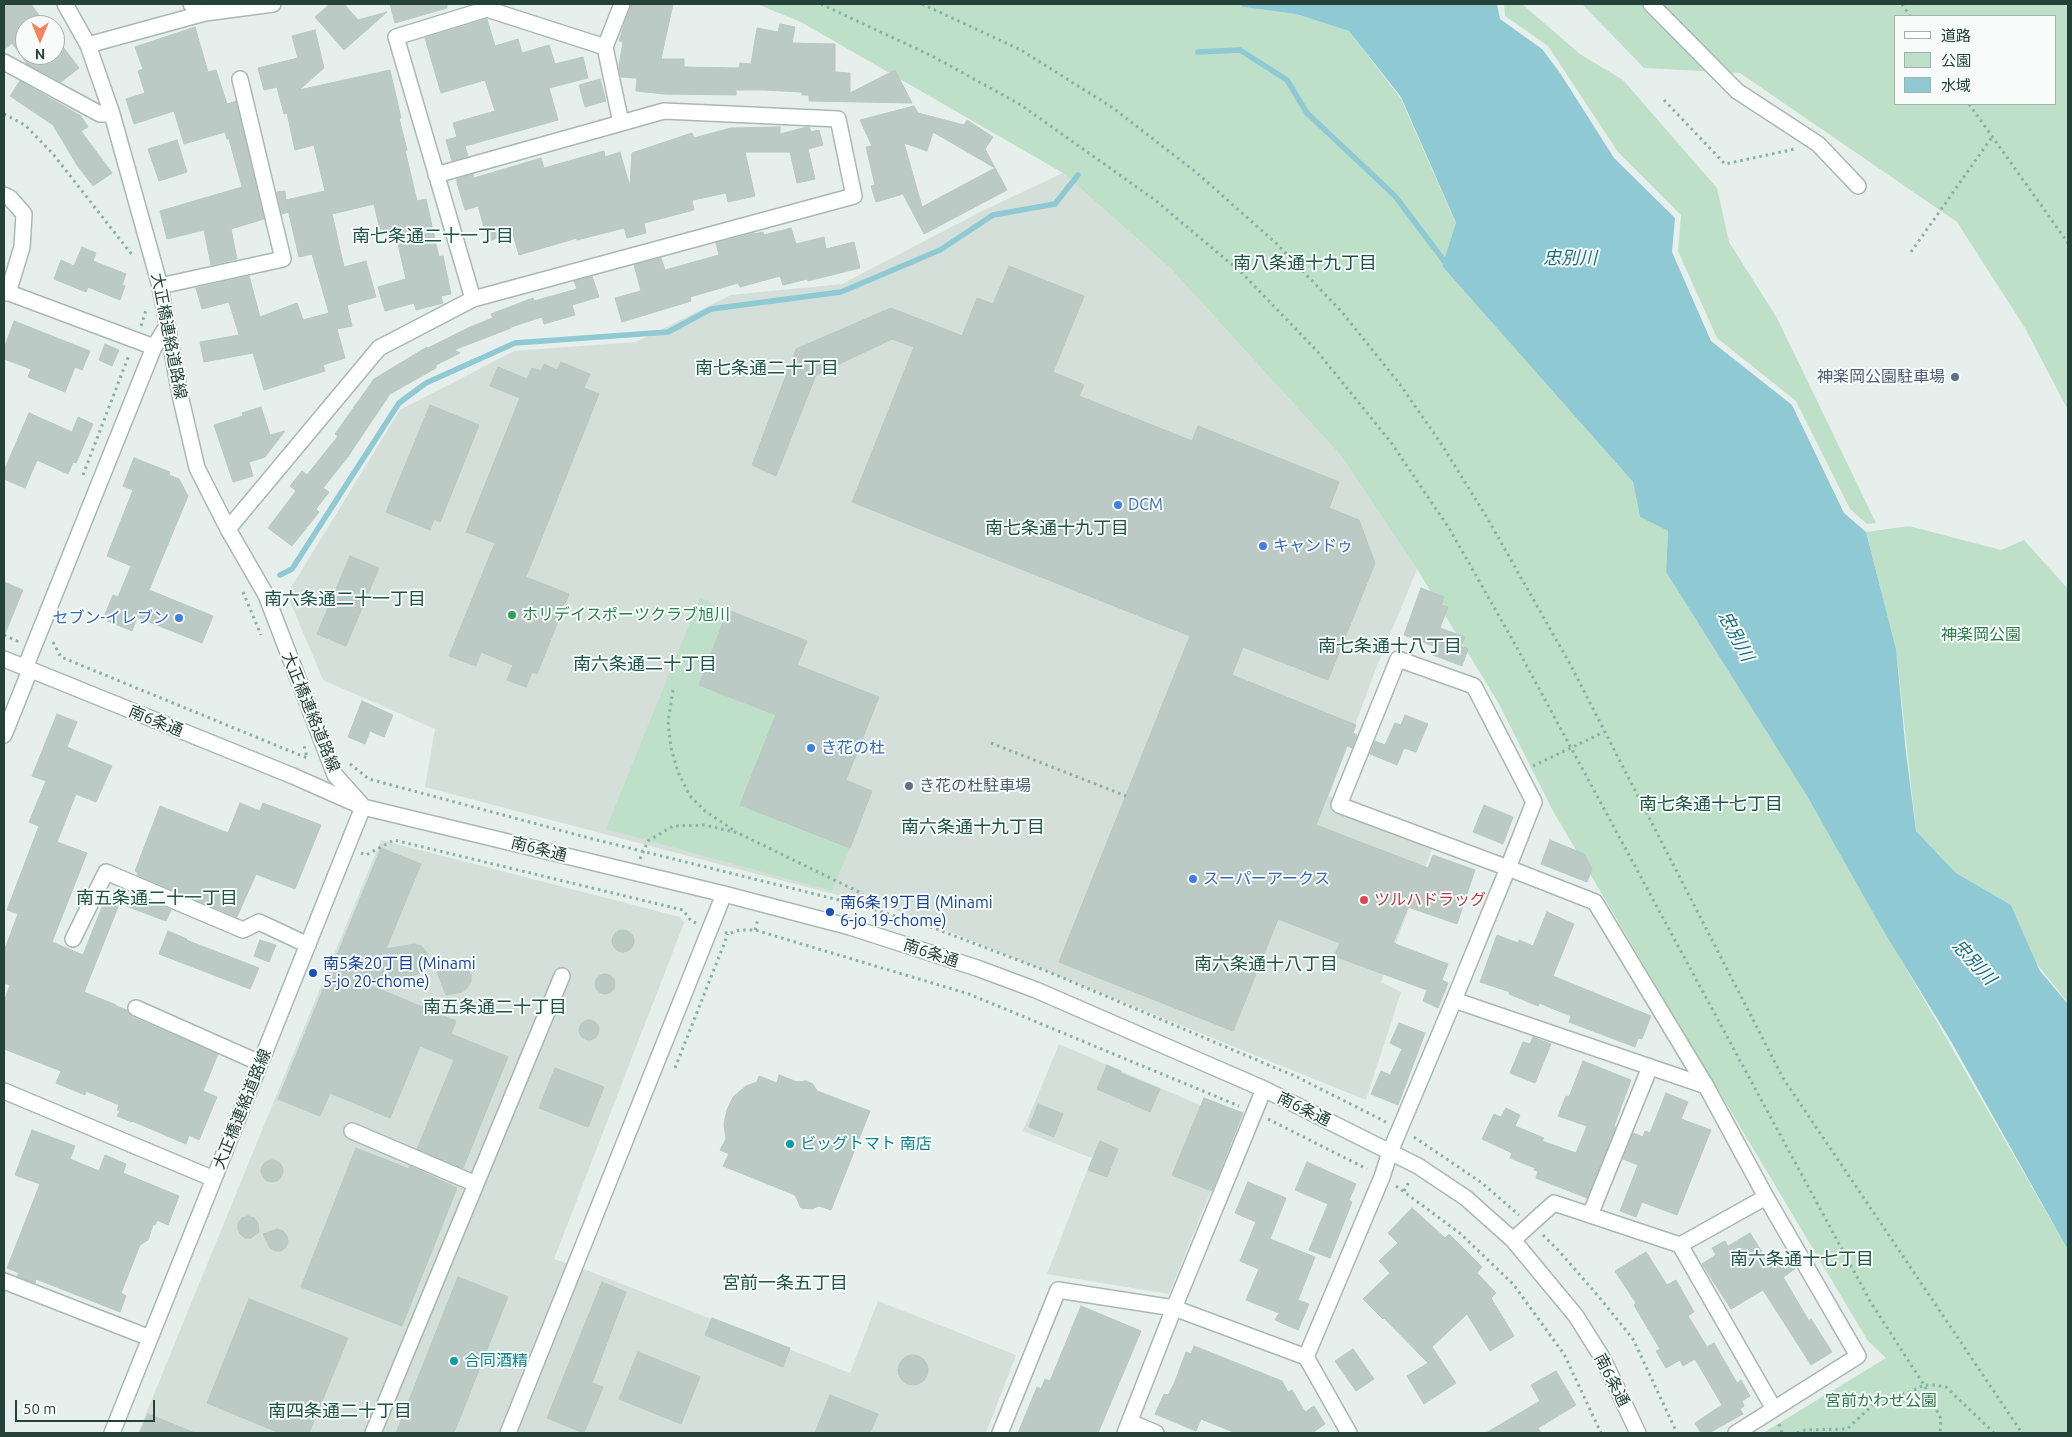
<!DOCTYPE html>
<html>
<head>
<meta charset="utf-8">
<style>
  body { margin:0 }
  #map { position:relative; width:2072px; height:1437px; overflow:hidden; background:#e6efeb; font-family:Ubuntu,"Noto Sans JP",sans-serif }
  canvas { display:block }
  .frame { position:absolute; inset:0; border:5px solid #24423a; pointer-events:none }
  .legend { position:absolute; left:1894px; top:15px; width:162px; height:90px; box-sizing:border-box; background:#f7fbf9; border:1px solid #a3b1ad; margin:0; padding:6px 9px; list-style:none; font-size:15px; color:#24423a }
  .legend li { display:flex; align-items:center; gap:10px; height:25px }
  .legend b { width:25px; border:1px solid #a3b1ad }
  .north { position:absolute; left:15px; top:15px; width:50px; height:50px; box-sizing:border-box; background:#f7fbf9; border:1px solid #a3b1ad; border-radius:50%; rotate:180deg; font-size:14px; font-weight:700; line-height:20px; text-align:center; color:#24423a }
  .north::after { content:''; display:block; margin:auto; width:18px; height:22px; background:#f4845f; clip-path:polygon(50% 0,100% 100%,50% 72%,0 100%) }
  .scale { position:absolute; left:15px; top:1400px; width:140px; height:22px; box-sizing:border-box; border:2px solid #24423a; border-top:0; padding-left:6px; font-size:15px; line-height:18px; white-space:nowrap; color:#24423a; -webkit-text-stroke:4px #f7fbf9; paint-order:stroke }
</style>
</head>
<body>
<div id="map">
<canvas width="2072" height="1437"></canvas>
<div class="frame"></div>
<ul class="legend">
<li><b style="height:6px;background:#fff"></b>道路</li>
<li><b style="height:14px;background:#bfe0c8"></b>公園</li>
<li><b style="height:14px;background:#8ec9d4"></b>水域</li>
</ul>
<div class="north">N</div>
<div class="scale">50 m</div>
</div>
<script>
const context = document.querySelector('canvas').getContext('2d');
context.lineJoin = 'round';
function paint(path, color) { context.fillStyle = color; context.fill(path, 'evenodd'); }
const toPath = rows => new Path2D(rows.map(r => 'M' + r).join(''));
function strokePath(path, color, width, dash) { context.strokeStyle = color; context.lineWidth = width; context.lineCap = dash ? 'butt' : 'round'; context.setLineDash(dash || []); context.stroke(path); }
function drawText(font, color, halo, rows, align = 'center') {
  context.font = font + ' Ubuntu,"Noto Sans JP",sans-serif'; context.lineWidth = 4; context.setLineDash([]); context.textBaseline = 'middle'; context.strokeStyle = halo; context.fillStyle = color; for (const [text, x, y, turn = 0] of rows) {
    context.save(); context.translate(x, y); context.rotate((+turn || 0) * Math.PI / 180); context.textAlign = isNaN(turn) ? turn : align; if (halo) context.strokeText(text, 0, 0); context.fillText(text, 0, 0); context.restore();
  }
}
paint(toPath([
  [1063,173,1171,269,1342,457,1417,569,1375,671,1329,796,1438,834,1381,982,1401,992,1366,1100,898,911,425,787,435,729,323,680,287,594,400,410,514,351,636,342,731,295,842,284,982,211],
  [381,840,680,917,684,923,554,1259,576,1266,850,1373,878,1301,1016,1355,986,1433,138,1433],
  [1059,1044,1239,1122,1169,1294,1047,1274,1092,1158,1023,1131]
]), '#d4dfda');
paint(toPath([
  [757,4,1239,4,1243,7,1296,14,1349,31,1401,99,1456,224,1442,266,1633,482,1640,517,1668,531,1666,572,1807,796,2068,1250,2068,1433,1763,1433,1886,1358,1868,1341,1665,1001,1553,811,1499,704,1417,569,1342,457,1171,269,1063,173,801,22],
  [1504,4,1522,4,1580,54,1623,80,1717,188,1729,242,1777,318,1876,523,1867,524,1850,509,1796,401,1717,338,1678,251,1681,215,1618,152,1548,46,1505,16],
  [1582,4,2068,4,2068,410,2025,328,1957,222,1740,73,1644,68],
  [1896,16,2056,16,2056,104,1896,104],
  [1909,526,2001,550,2024,540,2068,589,2068,1003,2037,964,2011,905,1956,873,1916,831,1896,649,1866,532],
  [700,598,728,610,699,685,776,715,740,805,850,848,832,891,606,829]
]), '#bfe0c8');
paint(toPath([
  [1239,4,1497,4,1500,19,1542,49,1560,73,1614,158,1675,218,1672,252,1711,341,1792,405,1844,513,1866,532,1896,649,1906,753,1916,831,1956,873,2011,905,2040,971,2068,1004,2068,1250,1952,1043,1883,930,1807,796,1666,572,1668,531,1640,517,1633,482,1442,266,1456,223,1401,97,1349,31,1296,14,1243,7]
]), '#8ec9d4');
strokePath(toPath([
  [1198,52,1240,50,1287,80,1307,113,1395,196,1448,266],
  [280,575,292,569,399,403,426,383,515,343,668,332,711,309,841,292,940,250,993,215,1055,204,1078,175]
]), '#8ec9d4', 5.5);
const building = toPath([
  [4,4,31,4,46,25,25,25,25,55,55,55,55,36,79,68,61,82,27,64,12,43,4,50,4,4],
  [330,4,344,4,358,20,387,12,344,50,315,17,330,4],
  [390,4,447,4,447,8,395,23,390,4],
  [631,4,673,4,661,59,684,59,684,67,739,68,740,63,751,64,757,28,778,32,780,24,795,27,792,43,835,44,835,72,850,73,850,93,895,70,912,103,809,101,809,95,802,95,802,92,764,90,736,90,736,95,664,94,636,91,637,78,621,77,619,66,623,42,619,41,631,4],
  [487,19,495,46,518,39,522,53,549,45,555,64,583,57,588,78,549,88,558,120,465,146,468,156,452,161,446,140,457,137,453,123,495,111,485,80,441,93,425,38,487,19],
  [195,27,208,72,216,70,227,104,236,101,264,219,231,229,237,259,211,265,204,230,167,239,160,211,242,187,229,139,227,139,225,132,184,144,174,111,134,124,126,99,145,93,138,71,143,69,135,47,195,27],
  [315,30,324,68,299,90,390,70,401,118,399,118,407,150,405,150,417,201,426,199,439,257,443,256,451,294,441,296,443,303,416,310,414,303,385,311,378,287,406,279,395,231,381,234,374,204,332,214,344,267,366,261,376,297,347,305,352,326,337,329,345,358,323,365,325,371,264,390,253,353,204,362,200,342,239,335,229,302,202,309,196,288,249,276,260,317,297,303,303,320,329,313,312,254,299,257,286,201,289,212,282,214,277,192,285,191,286,200,325,191,314,145,295,150,287,113,284,114,277,87,264,90,258,68,298,58,292,36,315,30],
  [600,79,606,101,585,107,579,85,600,79],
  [20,81,81,116,88,127,81,131,112,173,93,186,77,165,53,125,10,96,20,81],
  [914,106,918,113,964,125,967,120,993,137,985,149,1007,190,924,234,903,194,876,202,871,186,875,185,866,147,872,146,860,120,914,106],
  [933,132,995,168,922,207,904,143,927,151,933,132],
  [780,127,780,134,807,127,809,127,811,132,819,130,823,145,808,149,815,179,797,183,790,152,745,152,755,196,728,202,726,193,693,200,692,201,694,210,644,223,646,233,627,238,624,228,577,240,577,238,519,255,513,234,488,241,478,206,465,210,457,183,457,179,473,174,474,178,541,158,544,168,604,151,605,157,620,152,630,187,632,153,692,133,694,138,731,128,780,127],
  [177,140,187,172,159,181,148,149,177,140],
  [791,228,796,244,824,237,826,249,854,242,860,268,808,281,807,279,783,285,780,276,740,287,738,283,690,297,691,301,622,322,615,298,641,291,634,265,661,258,665,270,719,255,716,243,754,233,754,234,763,232,764,235,791,228],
  [82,247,96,253,93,261,126,274,122,285,125,286,120,300,88,287,86,292,54,279,61,260,74,266,82,247],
  [1009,266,1084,296,1053,372,1084,385,1079,396,1192,441,1198,426,1339,482,1329,508,1359,520,1375,563,1328,680,1243,647,1232,675,1356,725,1353,733,1357,735,1352,748,1347,746,1316,825,1428,868,1433,855,1475,870,1457,924,1408,907,1393,943,1448,964,1442,980,1448,983,1438,1008,1423,1001,1427,990,1334,956,1340,943,1278,919,1233,1031,1059,962,1190,636,852,502,914,347,892,339,816,375,776,476,752,465,796,349,891,308,962,336,977,298,993,304,1009,266],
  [592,276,599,297,572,305,575,315,544,324,542,317,511,327,511,328,454,350,460,353,436,365,436,368,390,394,347,458,323,488,329,492,316,509,319,512,292,546,268,528,296,491,290,486,302,471,307,475,338,436,335,434,374,379,427,347,428,348,470,327,493,318,491,314,533,298,534,301,577,289,574,281,592,276],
  [14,321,90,351,82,370,75,367,65,392,28,377,31,369,4,359,4,349,14,321],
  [105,344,119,350,112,366,99,360,105,344],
  [561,362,590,374,584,388,599,394,526,577,569,594,537,674,532,672,526,687,507,680,513,665,481,652,476,666,449,656,495,543,466,532,520,398,490,386,498,367,527,379,532,368,541,371,544,364,557,370,561,362],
  [430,405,479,425,440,522,434,519,430,530,386,512,430,405],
  [261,407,270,435,285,431,265,457,249,462,253,476,233,482,214,425,243,416,242,413,261,407],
  [29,413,72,432,78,417,93,424,76,463,73,462,68,474,37,460,25,488,4,479,4,471,29,413],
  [134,458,170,472,169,475,179,479,188,496,149,590,213,616,202,643,137,617,132,631,103,619,113,595,118,597,131,566,107,556,133,490,123,486,134,458],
  [350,556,379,568,346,646,317,634,350,556],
  [4,582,23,590,4,636,4,582],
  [1421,588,1444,597,1441,605,1448,607,1440,628,1465,637,1461,646,1468,649,1462,666,1433,655,1436,647,1404,635,1421,588],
  [728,610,807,641,797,665,879,697,846,780,872,791,850,848,740,805,776,715,699,685,728,610],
  [362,701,393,715,384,737,370,731,365,744,348,737,362,701],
  [57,714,77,722,67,747,112,766,96,802,76,794,57,842,87,853,52,942,83,955,106,897,120,902,84,992,116,1005,116,1006,127,1010,132,1017,218,1054,203,1091,217,1097,199,1140,189,1135,186,1144,132,1121,132,1122,117,1116,120,1111,117,1110,119,1105,86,1091,85,1095,56,1083,61,1071,4,1049,4,1002,10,985,4,983,4,951,18,914,7,910,39,826,29,822,46,781,32,776,57,714],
  [1405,715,1428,724,1416,752,1404,748,1397,765,1370,754,1375,741,1385,745,1395,723,1401,725,1405,715],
  [240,803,260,811,263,803,321,825,295,889,256,874,237,917,137,875,138,873,135,871,160,806,228,833,240,803],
  [1484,805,1513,817,1503,844,1473,832,1484,805],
  [1550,840,1584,854,1592,869,1587,882,1541,864,1550,840],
  [381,848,421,864,386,949,414,944,421,946,426,951,432,966,419,974,367,984,456,1021,451,1034,508,1057,463,1168,417,1149,454,1060,420,1046,390,1118,330,1093,320,1116,278,1099,381,848],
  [131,893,171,910,166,921,126,906,131,893],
  [1547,912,1574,924,1553,976,1651,1016,1642,1039,1638,1038,1635,1047,1569,1022,1571,1016,1539,1003,1538,1006,1509,994,1510,992,1480,982,1497,935,1518,943,1519,940,1533,946,1547,912],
  '612 941a11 11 0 1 1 22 0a11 11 0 1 1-22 0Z',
  [168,931,187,939,186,940,259,968,250,989,159,954,168,931],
  [260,940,276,945,269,962,254,956,260,940],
  [457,962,463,964,468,969,471,975,471,982,467,988,462,992,446,995,437,972,450,963,457,962],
  '595 984a10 10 0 1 1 20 0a10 10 0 1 1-20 0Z',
  '579 1030a10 10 0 1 1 20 0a10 10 0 1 1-20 0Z',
  [1399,1023,1425,1033,1398,1105,1371,1094,1381,1071,1390,1075,1402,1049,1390,1043,1399,1023],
  [1533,1037,1551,1044,1535,1083,1510,1073,1523,1042,1530,1044,1533,1037],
  [1583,1061,1631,1080,1614,1126,1616,1127,1587,1198,1536,1178,1538,1171,1534,1170,1535,1168,1510,1158,1512,1153,1482,1139,1494,1114,1501,1117,1506,1108,1520,1115,1515,1126,1544,1138,1542,1141,1576,1153,1587,1126,1558,1116,1566,1096,1569,1097,1583,1061],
  [1107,1065,1121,1071,1120,1073,1160,1089,1150,1112,1097,1089,1107,1065],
  [555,1068,604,1087,588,1127,539,1108,555,1068],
  [779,1075,797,1082,806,1081,813,1084,817,1091,870,1111,831,1210,819,1206,812,1209,801,1208,795,1195,723,1166,729,1154,720,1150,726,1139,724,1124,727,1110,733,1097,746,1086,757,1082,759,1076,777,1083,779,1075],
  [1666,1093,1688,1102,1681,1119,1711,1130,1677,1215,1642,1202,1636,1217,1620,1211,1638,1165,1623,1159,1633,1133,1643,1137,1645,1131,1650,1133,1666,1093],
  [1204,1098,1243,1113,1212,1191,1172,1175,1204,1098],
  [1038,1104,1063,1114,1054,1137,1029,1127,1038,1104],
  [32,1130,75,1146,70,1159,99,1171,105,1155,126,1164,123,1173,179,1196,168,1225,157,1220,155,1225,153,1225,148,1240,140,1245,121,1293,126,1296,120,1312,36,1279,35,1283,17,1276,19,1273,7,1268,40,1184,15,1175,32,1130],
  [1100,1141,1118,1149,1107,1177,1088,1170,1100,1141],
  [356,1148,409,1169,410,1166,457,1188,402,1326,301,1287,356,1148],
  '261 1171a11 11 0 1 1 22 0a11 11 0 1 1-22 0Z',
  [1307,1162,1356,1184,1349,1200,1352,1202,1330,1258,1309,1250,1328,1204,1295,1190,1307,1162],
  [1248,1182,1286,1198,1270,1239,1315,1257,1298,1300,1309,1304,1298,1330,1275,1320,1279,1313,1246,1300,1259,1269,1240,1261,1256,1222,1235,1213,1248,1182],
  [1412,1208,1445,1238,1449,1234,1482,1267,1477,1273,1496,1293,1491,1298,1514,1336,1490,1351,1467,1314,1432,1347,1456,1383,1424,1404,1407,1376,1428,1363,1384,1318,1383,1319,1363,1299,1390,1273,1379,1261,1398,1243,1388,1233,1412,1208],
  [248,1216,254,1218,258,1223,259,1232,251,1238,245,1238,240,1234,238,1229,238,1223,242,1218,248,1216],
  [277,1229,283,1231,287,1236,288,1242,286,1247,281,1251,275,1251,270,1248,263,1234,277,1229],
  [1750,1233,1771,1266,1786,1256,1795,1269,1783,1277,1809,1321,1811,1319,1832,1352,1811,1365,1763,1290,1731,1309,1702,1264,1716,1255,1712,1248,1725,1241,1728,1246,1750,1233],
  [1646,1252,1667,1285,1676,1280,1694,1312,1688,1316,1707,1347,1714,1343,1737,1383,1741,1380,1750,1396,1742,1401,1744,1406,1740,1409,1743,1414,1709,1433,1701,1433,1695,1423,1722,1405,1695,1359,1683,1366,1680,1360,1666,1368,1656,1351,1660,1349,1634,1305,1636,1303,1615,1271,1646,1252],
  [458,1277,508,1297,454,1433,396,1433,458,1277],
  [602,1282,626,1292,592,1383,603,1387,584,1433,547,1418,602,1282],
  [249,1299,348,1338,309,1433,280,1433,207,1403,249,1299],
  [1081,1306,1141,1331,1098,1433,1018,1433,1037,1387,1041,1389,1045,1379,1050,1381,1081,1306],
  [712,1318,790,1348,783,1367,705,1335,712,1318],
  [1194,1346,1282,1381,1288,1392,1292,1390,1305,1412,1314,1406,1325,1424,1312,1433,1236,1433,1201,1419,1196,1431,1155,1414,1164,1394,1168,1395,1174,1384,1186,1352,1191,1354,1194,1346],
  [1353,1349,1374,1379,1356,1391,1335,1361,1353,1349],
  [638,1352,700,1377,681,1424,619,1399,638,1352],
  '898 1370a15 15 0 1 1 30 0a15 15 0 1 1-30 0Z',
  [1556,1371,1576,1405,1538,1428,1541,1433,1486,1433,1540,1401,1531,1385,1556,1371],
  [830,1395,878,1414,870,1433,815,1433,830,1395],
  [148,1414,195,1433,140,1433,148,1414]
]);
paint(building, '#bbcac4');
strokePath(building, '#b8c9c2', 1);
const minor = toPath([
  [65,4,88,45,112,114,160,286,180,395,197,468,228,529,266,595,335,775,361,804],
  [191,4,205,13,273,4],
  [1651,4,1737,91,1818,144,1858,186],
  [88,45,205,13],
  [605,47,622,4],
  [4,62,100,114,112,114],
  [4,195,10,198,24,214,22,247,8,293],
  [160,286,283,259,240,79],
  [4,291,154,347],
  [473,299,396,37,487,9,605,47,621,123],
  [228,529,379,348,473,299,854,196,838,119,664,111,436,175],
  [4,659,293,776,363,807,724,894,850,927,977,968,1036,990,1264,1089,1418,1166,1466,1198,1513,1240,1576,1316,1603,1359,1638,1433],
  [25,668,154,347,167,326],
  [4,735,30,670],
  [73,939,106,872,243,930,259,922,308,945],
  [1454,1000,1706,1086],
  [136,1008,260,1063],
  [4,1091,214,1179],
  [352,1131,476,1184],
  [1590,1215,1650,1067],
  [1513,1240,1554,1203,1680,1245,1766,1197],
  [1680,1245,1774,1409],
  [4,1281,150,1338],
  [1306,1357,1382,1177,1390,1152,1454,1000,1508,868,1534,802,1474,686,1398,659,1339,805,1508,868,1595,902,1706,1086,1766,1197,1858,1356,1736,1433],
  [1130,1422,1156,1433],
  [112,1433,363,807],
  [373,1433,562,976],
  [508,1433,724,894],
  [1000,1433,1058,1290,1174,1308,1306,1357,1349,1433],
  [1125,1433,1174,1308,1264,1089]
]);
strokePath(minor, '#a8b8b2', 18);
strokePath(toPath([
  [821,4,934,57,1021,105,1155,200,1242,273,1316,350,1390,441,1449,528,1516,646,1870,1301,1924,1385,1941,1419,1940,1433],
  [922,4,1021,50,1113,108,1197,173,1277,244,1341,311,1399,383,1442,445,1486,516,1570,664,1783,1078,2022,1433],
  [1902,4,1910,16],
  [1664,100,1725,164,1795,149],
  [1969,104,2068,243],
  [4,114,25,125,53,154,133,256],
  [1911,252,1992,137],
  [141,326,146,310],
  [83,475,129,355],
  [243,592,261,635],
  [4,635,17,641,18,639],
  [53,642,61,657,307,758,304,745],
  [673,690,668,722,671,748,678,772,690,796,705,811,735,831],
  [991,743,1126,796],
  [350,764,369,779,589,838,859,905,931,927,1044,970,1297,1077,1386,1122],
  [1533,766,1604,732],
  [361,853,366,855,394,840,683,910,691,921,696,923],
  [640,859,648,841,673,826,705,825,738,833,863,894],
  [755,930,758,919],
  [725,932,728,934,740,930,755,930,969,994,1239,1106],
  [675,1068,728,934],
  [1268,1119,1367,1169],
  [1414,1137,1482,1183,1519,1215],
  [1396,1186,1461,1234,1513,1284,1564,1354,1601,1433],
  [1404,1191,1410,1180],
  [1543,1235,1559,1251,1599,1297,1633,1339,1677,1433],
  [1779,1424,1782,1433],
  [1797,1433,1805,1430,1847,1429,1875,1403,1910,1392,1924,1385,1935,1385,1946,1387,1994,1433]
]), '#86b3a5', 3, [2.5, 4]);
strokePath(minor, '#fff', 15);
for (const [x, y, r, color] of [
  [1955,377,5,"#5c6f8a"],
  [1118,505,5,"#3f7fe0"],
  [1263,546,5,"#3f7fe0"],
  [512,615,5,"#2e9e5b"],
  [179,618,5,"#3f7fe0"],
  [811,748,5,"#3f7fe0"],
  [909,786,5,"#5c6f8a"],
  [1193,879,5,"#3f7fe0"],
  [1364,900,5,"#e0444e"],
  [830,912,5,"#1a4fb4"],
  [313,973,5,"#1a4fb4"],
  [790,1144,5,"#0f9aa8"],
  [454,1361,5,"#0f9aa8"]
]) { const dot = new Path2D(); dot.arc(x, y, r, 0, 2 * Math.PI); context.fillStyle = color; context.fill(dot); strokePath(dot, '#f7fbf9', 2); }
drawText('16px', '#24423a', '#f7fbf9', [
  ["大正橋連絡道路線",169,336,79],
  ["大正橋連絡道路線",311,712,68],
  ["南6条通",156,721,22],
  ["南6条通",539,849,14],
  ["南6条通",931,953,18],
  ["大正橋連絡道路線",242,1109,-68],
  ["南6条通",1304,1109,26],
  ["南6条通",1612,1380,63]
]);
drawText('16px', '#4e5e75', '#f7fbf9', [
  ["神楽岡公園駐車場",1945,377],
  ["き花の杜駐車場",919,786,"left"]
], 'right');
drawText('16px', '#366cbe', '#f7fbf9', [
  ["DCM",1128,505],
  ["キャンドゥ",1273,546],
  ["セブン-イレブン",169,618,"right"],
  ["き花の杜",821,748],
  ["スーパーアークス",1203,879]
], 'left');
drawText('16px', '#27864d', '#f7fbf9', [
  ["ホリデイスポーツクラブ旭川",522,615]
], 'left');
drawText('16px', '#2d7a4b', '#f7fbf9', [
  ["神楽岡公園",1981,635],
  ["宮前かわせ公園",1881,1401]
]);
drawText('16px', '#be3a42', '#f7fbf9', [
  ["ツルハドラッグ",1374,900]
], 'left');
drawText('16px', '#164399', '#f7fbf9', [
  ["南6条19丁目 (Minami",840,903],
  ["6-jo 19-chome)",840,921],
  ["南5条20丁目 (Minami",323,964],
  ["5-jo 20-chome)",323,982]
], 'left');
drawText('16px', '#0d838f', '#f7fbf9', [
  ["ビッグトマト 南店",800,1144],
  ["合同酒精",464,1361]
], 'left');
drawText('18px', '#1f5548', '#f7fbf9', [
  ["南七条通二十一丁目",433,236],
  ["南八条通十九丁目",1305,263],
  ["南七条通二十丁目",767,368],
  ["南七条通十九丁目",1057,528],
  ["南六条通二十一丁目",345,599],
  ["南七条通十八丁目",1390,646],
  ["南六条通二十丁目",645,664],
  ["南七条通十七丁目",1711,804],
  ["南六条通十九丁目",973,827],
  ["南五条通二十一丁目",157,898],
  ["南六条通十八丁目",1266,964],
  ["南五条通二十丁目",495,1007],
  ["南六条通十七丁目",1802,1259],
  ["宮前一条五丁目",785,1283],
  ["南四条通二十丁目",340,1411]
]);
drawText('italic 18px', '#1c6f80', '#f7fbf9', [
  ["忠別川",1570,258],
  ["忠別川",1736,636,62],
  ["忠別川",1974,962,47]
]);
</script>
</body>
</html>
